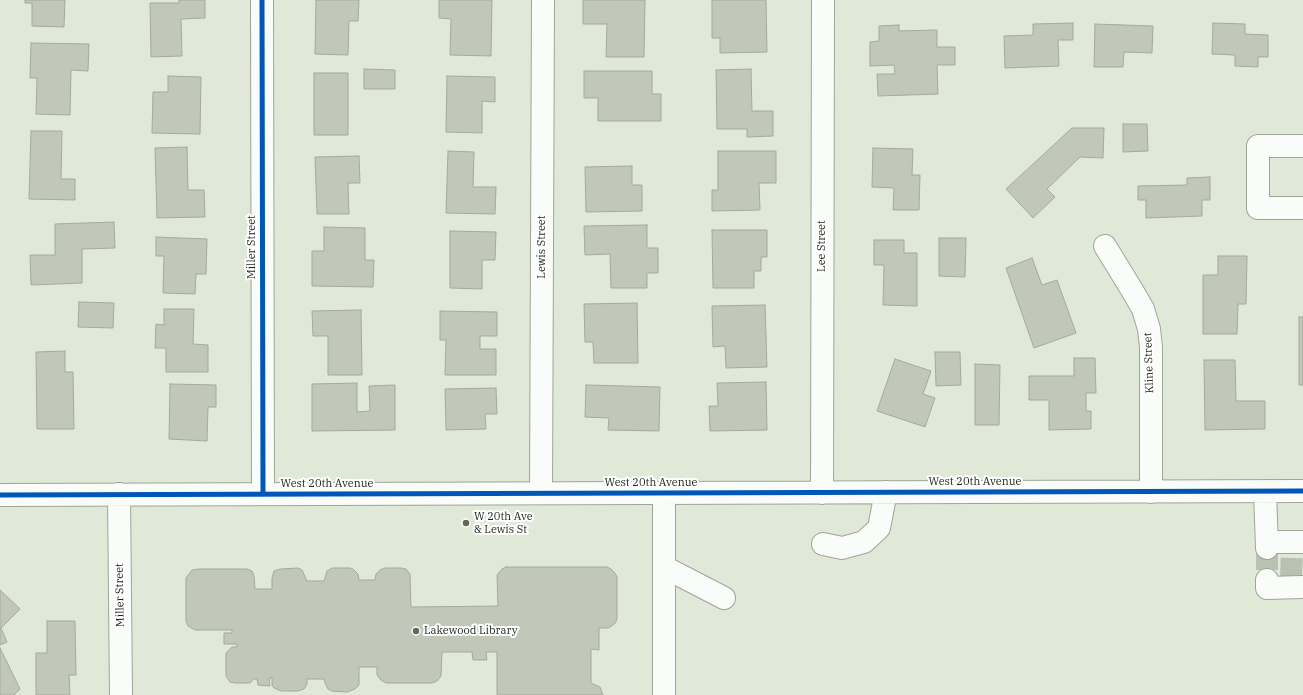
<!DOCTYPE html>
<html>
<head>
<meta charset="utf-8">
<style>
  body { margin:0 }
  canvas { display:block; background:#e0e9d7 }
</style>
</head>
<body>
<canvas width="1303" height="695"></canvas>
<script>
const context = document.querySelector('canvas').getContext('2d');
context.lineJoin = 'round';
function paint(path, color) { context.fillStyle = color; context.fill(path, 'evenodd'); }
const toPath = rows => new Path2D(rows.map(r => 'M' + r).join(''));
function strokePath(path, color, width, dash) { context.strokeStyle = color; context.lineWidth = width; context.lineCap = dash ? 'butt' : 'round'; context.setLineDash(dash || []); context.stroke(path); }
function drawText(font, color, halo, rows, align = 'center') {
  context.font = font + ' "IBM Plex Serif",serif'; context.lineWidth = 4; context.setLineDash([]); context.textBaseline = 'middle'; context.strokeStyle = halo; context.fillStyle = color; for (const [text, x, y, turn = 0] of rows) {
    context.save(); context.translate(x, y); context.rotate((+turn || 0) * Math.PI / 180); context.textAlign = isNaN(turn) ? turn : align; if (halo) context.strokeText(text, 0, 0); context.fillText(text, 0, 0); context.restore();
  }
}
const building = toPath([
  [25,0,65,0,64,27,32,26,32,3,25,3,25,0],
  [179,0,205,0,205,18,181,19,182,56,151,57,150,3,179,3,179,0],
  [316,0,359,0,358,21,349,21,348,55,315,54,316,0],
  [439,0,492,0,491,56,450,55,451,19,439,18,439,0],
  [583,0,645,0,644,57,606,57,607,24,583,24,583,0],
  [712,0,766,0,767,52,720,53,720,38,712,38,712,0],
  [1073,23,1073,40,1058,40,1059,66,1005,68,1004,36,1033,35,1033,24,1073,23],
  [1213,23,1245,24,1245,34,1268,35,1268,57,1258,57,1258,67,1235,66,1235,55,1212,54,1213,23],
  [1095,24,1153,26,1152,53,1124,52,1123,67,1094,67,1095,24],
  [899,25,899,31,937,30,937,47,955,47,955,65,937,65,938,94,878,96,877,74,895,74,894,65,870,66,870,42,879,41,879,26,899,25],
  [31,43,89,44,88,71,71,70,70,115,36,114,37,78,30,78,31,43],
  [364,69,395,70,395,89,364,89,364,69],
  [751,69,752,111,773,111,773,136,747,137,747,129,717,129,716,70,751,69],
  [584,71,652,71,652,94,661,94,661,121,598,121,598,98,584,98,584,71],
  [314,73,348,73,348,135,314,135,314,73],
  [168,76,201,77,200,134,152,133,153,92,168,92,168,76],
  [447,76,495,77,495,102,482,101,482,133,446,132,447,76],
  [1123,124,1147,124,1148,151,1123,152,1123,124],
  [1072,128,1104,128,1103,158,1080,157,1047,189,1055,197,1033,218,1006,189,1072,128],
  [31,131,62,131,61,179,75,179,75,200,29,199,31,131],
  [187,147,188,190,204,190,205,217,157,218,155,148,187,147],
  [873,148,913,149,912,175,920,175,919,210,893,210,894,188,872,187,873,148],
  [448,151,474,152,473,187,496,187,495,214,446,213,448,151],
  [718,151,776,151,776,183,759,183,760,210,712,211,712,190,718,190,718,151],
  [359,156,360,183,348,183,349,214,317,214,315,157,359,156],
  [632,166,632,185,642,185,642,211,586,212,585,167,632,166],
  [1210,177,1210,200,1202,200,1202,216,1146,218,1146,200,1138,200,1138,186,1187,185,1187,178,1210,177],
  [114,222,115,248,82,249,82,283,31,285,30,255,55,255,55,224,114,222],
  [647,225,647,248,658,248,658,273,647,273,647,288,611,288,610,254,585,255,584,226,647,225],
  [324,227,365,228,365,260,374,260,373,287,312,286,312,251,324,251,324,227],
  [712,230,767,230,767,257,761,257,761,271,754,271,754,288,713,288,712,230],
  [450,231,496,232,495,260,482,260,482,289,450,288,450,231],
  [156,237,207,239,206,274,196,274,195,294,163,293,164,256,156,256,156,237],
  [939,238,966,238,965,277,939,276,939,238],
  [874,240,904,240,904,253,917,253,917,306,883,305,884,265,874,265,874,240],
  [1218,256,1247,256,1246,304,1238,304,1237,334,1203,334,1203,275,1218,275,1218,256],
  [1032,258,1042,285,1057,280,1076,333,1034,348,1006,268,1032,258],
  [79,302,114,303,113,328,78,327,79,302],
  [637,303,638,363,594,363,593,342,585,342,584,304,637,303],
  [765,305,767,367,726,368,725,346,713,347,712,306,765,305],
  [164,309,194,309,193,344,208,345,208,372,166,372,166,348,155,348,156,324,164,325,164,309],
  [361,310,362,375,328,375,328,336,313,336,312,311,361,310],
  [440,311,497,312,497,336,480,336,480,349,496,349,496,375,445,375,446,340,440,340,440,311],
  [1299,317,1303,317,1303,385,1299,385,1299,317],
  [65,351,65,372,73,372,74,429,37,429,36,352,65,351],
  [935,352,960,352,961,385,936,386,935,352],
  [1074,358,1095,358,1096,393,1086,393,1086,411,1091,411,1091,429,1049,430,1049,400,1029,400,1029,376,1074,376,1074,358],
  [895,359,931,371,923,394,935,398,925,427,877,411,895,359],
  [1204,360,1235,360,1236,401,1265,401,1265,429,1205,430,1204,360],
  [975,364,1000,365,999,425,975,425,975,364],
  [766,382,767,430,710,431,709,406,718,406,717,383,766,382],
  [357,383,357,412,370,411,369,386,395,385,395,430,312,431,312,384,357,383],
  [170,384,216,385,216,407,208,407,207,441,169,439,170,384],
  [586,385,660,387,659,431,608,430,609,418,585,417,586,385],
  [496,388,497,414,485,414,486,429,446,430,445,389,496,388],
  [506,567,607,567,611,569,615,573,617,577,617,618,616,622,612,626,608,628,599,628,599,650,591,649,591,683,600,687,603,695,497,695,497,652,486,652,487,660,473,660,472,652,442,652,441,676,437,681,432,683,386,683,381,680,377,675,377,667,359,667,359,685,355,689,347,692,332,691,328,689,325,683,324,679,307,679,307,684,304,689,298,691,281,691,274,688,272,685,272,678,269,678,270,686,258,685,257,679,254,679,250,683,235,683,230,682,226,676,226,653,232,647,237,647,237,644,224,644,224,633,232,633,232,630,195,630,188,626,186,621,186,578,192,570,199,569,247,569,252,571,254,576,255,589,272,589,272,578,274,571,280,569,298,568,302,570,307,581,324,581,327,571,332,568,350,568,353,569,358,574,359,580,375,580,376,574,380,570,385,568,401,568,406,569,410,574,411,607,498,606,497,575,502,569,506,567],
  [0,590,20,609,1,628,7,642,0,645,0,590],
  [47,621,75,621,76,675,69,675,70,695,36,695,36,653,47,653,47,621],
  [0,648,20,689,14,695,0,695,0,648]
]);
paint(building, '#c1c8ba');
strokePath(building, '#a3aa9c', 1);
strokePath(toPath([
  [1267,548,1267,580],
  [1291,580,1292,548]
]), '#b9c2b1', 22, [22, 11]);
const minor = toPath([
  [262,0,263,494],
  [1303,146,1258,146,1258,208,1303,208],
  [1105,246,1132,290,1143,309,1149,329,1151,347,1151,492],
  [1265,491,1267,548],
  [541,493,543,0],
  [664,493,664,695],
  [822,493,823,0],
  [119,494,121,695],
  [0,495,1303,491],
  [1267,542,1303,542],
  [823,544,842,548,864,542,879,528,886,492],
  [664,567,724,598],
  [1267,580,1267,588,1303,587]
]);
strokePath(minor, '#9ea597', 24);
strokePath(minor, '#fafcf9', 22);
strokePath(toPath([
  [262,0,263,494],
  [0,495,1303,491]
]), '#0057b8', 5);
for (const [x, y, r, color] of [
  [466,523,4,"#62695c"],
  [416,631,4,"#62695c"]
]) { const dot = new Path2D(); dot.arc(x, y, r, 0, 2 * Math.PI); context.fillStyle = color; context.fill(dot); strokePath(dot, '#fff', 1.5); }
drawText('11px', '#1e2419', '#fff', [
  ["Lee Street",822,246,-90],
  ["Miller Street",252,247,-90],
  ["Lewis Street",542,247,-90],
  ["Kline Street",1149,363,-92],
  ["West 20th Avenue",975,482],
  ["West 20th Avenue",651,483],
  ["West 20th Avenue",327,484],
  ["Miller Street",120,595,-91]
]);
drawText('11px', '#1e2419', '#fff', [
  ["W 20th Ave",474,517],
  ["& Lewis St",474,530],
  ["Lakewood Library",424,631]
], 'left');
</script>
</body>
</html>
